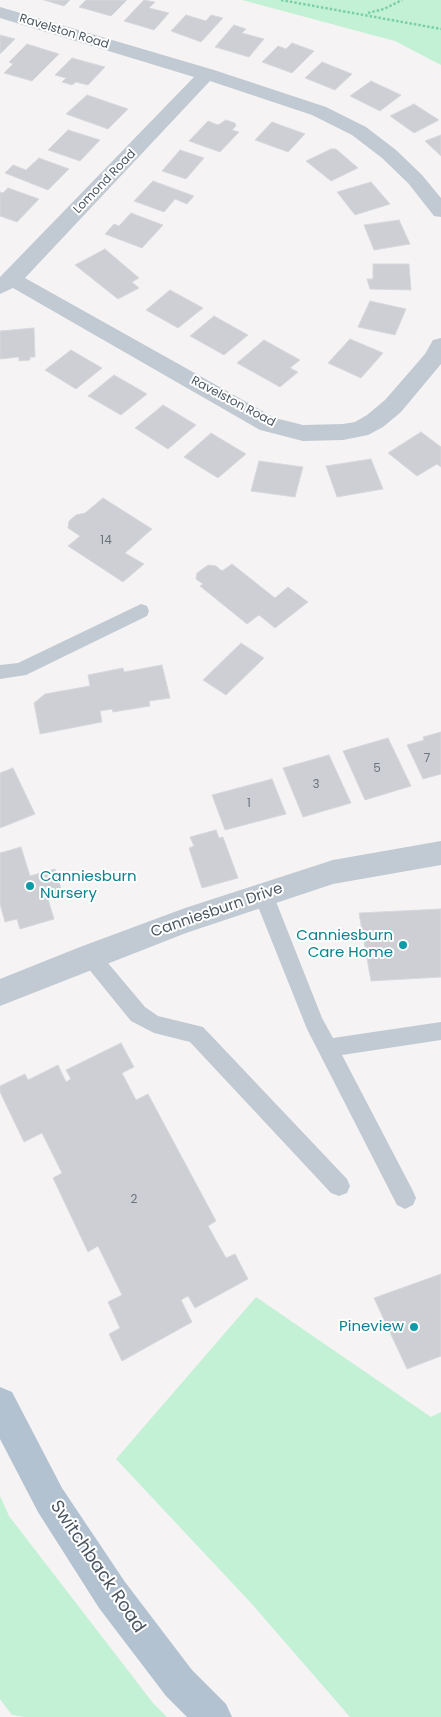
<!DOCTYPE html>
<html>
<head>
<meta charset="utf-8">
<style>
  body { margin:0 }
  canvas { display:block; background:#f5f3f3 }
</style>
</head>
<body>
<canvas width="441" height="1717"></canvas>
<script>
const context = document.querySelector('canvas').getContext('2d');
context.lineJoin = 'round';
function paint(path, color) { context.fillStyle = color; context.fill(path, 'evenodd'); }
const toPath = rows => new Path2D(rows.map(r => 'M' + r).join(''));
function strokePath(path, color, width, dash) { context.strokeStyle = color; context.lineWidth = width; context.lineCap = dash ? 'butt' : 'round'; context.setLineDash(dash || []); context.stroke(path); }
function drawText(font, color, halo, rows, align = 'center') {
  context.font = font + ' Poppins,sans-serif'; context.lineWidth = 4; context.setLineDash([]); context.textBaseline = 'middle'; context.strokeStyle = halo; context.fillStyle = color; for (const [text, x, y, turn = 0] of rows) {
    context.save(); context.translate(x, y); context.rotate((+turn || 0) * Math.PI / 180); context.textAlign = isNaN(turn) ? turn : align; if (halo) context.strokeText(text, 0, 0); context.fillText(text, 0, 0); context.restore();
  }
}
paint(toPath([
  [242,0,441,0,441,65,395,41],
  [256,1297,431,1417,441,1412,441,1717,350,1717,251,1603,116,1459],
  [0,1496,9,1516,153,1703,167,1717,25,1717,12,1715,0,1699]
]), '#c3f1d5');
const building = toPath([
  [44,0,70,0,64,6,44,0],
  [86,0,127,0,111,16,79,7,86,0],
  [144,0,155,2,149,8,169,13,154,30,124,21,144,0],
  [186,15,206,21,211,15,223,18,201,42,171,31,186,15],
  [234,25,246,29,242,33,264,39,249,57,215,47,234,25],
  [0,35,15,39,0,54,0,35],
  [292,43,314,51,292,73,262,62,278,46,286,49,292,43],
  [27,44,59,54,32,81,4,73,13,64,9,62,27,44],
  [72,58,105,67,88,85,76,82,72,85,62,82,66,78,55,75,72,58],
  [322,62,352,74,335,90,305,78,322,62],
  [371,81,401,95,380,111,350,96,371,81],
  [87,95,128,109,108,129,66,114,87,95],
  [414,104,439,120,414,133,390,116,414,104],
  [226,120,235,123,236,126,232,130,239,132,220,152,189,141,208,121,218,125,226,120],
  [272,122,305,134,288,152,255,140,272,122],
  [68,130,100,140,80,161,48,150,68,130],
  [441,135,441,156,425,141,441,135],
  [331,149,336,149,358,168,331,181,306,161,331,149],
  [180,150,204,158,186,179,162,171,180,150],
  [39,158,69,169,48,190,5,173,13,165,26,170,39,158],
  [153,181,194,196,187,204,175,199,164,212,134,201,153,181],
  [371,182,390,204,355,215,337,192,371,182],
  [8,188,39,199,17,222,0,216,0,192,3,193,8,188],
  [131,213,163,225,142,248,105,234,114,224,119,226,131,213],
  [399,220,410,244,374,250,364,225,399,220],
  [105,249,139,278,132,282,139,288,118,299,75,265,105,249],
  [373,264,409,264,411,290,370,289,367,279,373,279,373,264],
  [170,290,203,308,178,328,146,310,170,290],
  [370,301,406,309,395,335,358,327,370,301],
  [214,316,248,335,224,355,190,336,214,316],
  [34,328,35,357,30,357,30,360,19,361,19,357,0,359,0,331,34,328],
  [350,339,383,353,361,378,328,363,350,339],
  [264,340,300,360,290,368,298,372,280,387,237,363,264,340],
  [71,350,102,368,76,389,45,370,71,350],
  [114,375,147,394,121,415,88,396,114,375],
  [163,405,196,425,168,449,135,428,163,405],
  [421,432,441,447,441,467,437,464,417,476,388,453,421,432],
  [211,433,246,454,218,478,184,457,211,433],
  [371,459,383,489,337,497,326,466,371,459],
  [259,461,303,467,295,497,251,491,259,461],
  [103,498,152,529,125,553,144,564,123,582,68,546,80,536,68,528,69,521,76,515,85,513,103,498],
  [232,564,275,598,288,587,308,602,275,628,259,615,247,624,200,586,203,584,196,579,197,573,208,565,216,566,222,571,232,564],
  [241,643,264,658,226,695,203,680,241,643],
  [162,665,170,698,149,701,150,706,113,712,112,709,100,711,102,722,40,734,34,703,45,694,90,686,88,675,123,668,124,672,162,665],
  [441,732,441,774,423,779,407,745,424,740,423,737,441,732],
  [388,738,411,786,365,800,343,751,388,738],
  [329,755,351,803,303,817,283,768,329,755],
  [13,768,35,814,0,828,0,773,13,768],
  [272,779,286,814,225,830,212,795,272,779],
  [216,830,219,838,223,837,238,878,202,888,189,848,194,846,190,837,216,830],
  [21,847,30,876,55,869,63,895,48,899,54,919,20,929,17,919,5,922,0,904,0,853,21,847],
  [441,909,441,977,371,981,359,913,441,909],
  [121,1043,134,1067,122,1073,136,1100,148,1094,216,1221,208,1226,226,1258,235,1254,248,1279,195,1308,188,1296,181,1300,192,1322,122,1361,109,1334,120,1328,108,1302,122,1295,98,1246,88,1252,53,1178,62,1173,42,1133,24,1142,0,1092,0,1086,25,1074,28,1080,58,1065,66,1082,71,1079,66,1070,121,1043],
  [441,1274,441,1356,407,1369,374,1298,441,1274]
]);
paint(building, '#cdcfd5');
strokePath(building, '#d7d9de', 1);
strokePath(toPath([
  [281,0,441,29],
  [368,13,384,9,402,0]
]), '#7ad0a6', 2.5, [2.5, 2]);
paint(toPath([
  [141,604,147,606,149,611,147,616,26,675,0,679,0,665,18,663,141,604],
  [263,886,270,888,273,894,322,1018,333,1038,441,1022,441,1040,342,1055,413,1191,416,1198,413,1205,405,1209,397,1205,307,1029,253,894,256,888,263,886],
  [90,947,97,950,145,1007,158,1016,203,1027,347,1179,350,1186,347,1193,339,1196,331,1193,190,1042,154,1033,131,1021,83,962,80,956,83,950,90,947]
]), '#c1cad2');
paint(toPath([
  [0,7,214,70,326,107,366,127,396,150,422,175,441,198,441,217,434,216,408,183,382,158,352,135,312,115,210,81,25,278,275,418,303,425,343,424,355,422,367,415,385,400,425,354,433,340,441,338,441,364,401,412,383,427,368,435,343,440,303,441,268,432,260,430,13,288,0,294,0,277,194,77,0,18,0,7],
  [441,841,441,865,333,884,186,933,0,1006,0,979,80,947,185,908,333,860,441,841]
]), '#c1cad2');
paint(toPath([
  [0,1387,12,1392,62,1488,125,1582,192,1670,226,1704,232,1717,187,1717,166,1696,99,1608,38,1512,0,1439,0,1387]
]), '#b3c2d1');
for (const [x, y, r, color] of [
  [30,886,5,"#0f9aa8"],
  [403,945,5,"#0f9aa8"],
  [414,1327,5,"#0f9aa8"]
]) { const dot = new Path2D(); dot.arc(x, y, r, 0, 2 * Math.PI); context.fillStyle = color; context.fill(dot); strokePath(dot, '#fff', 2); }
drawText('12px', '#4a5661', '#fff', [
  ["Ravelston Road",64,32,17],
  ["Lomond Road",105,182,-46],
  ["Ravelston Road",233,402,28]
]);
drawText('12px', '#6b747e', null, [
  ["14",106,541],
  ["7",427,759],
  ["5",377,769],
  ["3",316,785],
  ["1",249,804],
  ["2",134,1200]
]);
drawText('15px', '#0d838f', '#fff', [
  ["Canniesburn",40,877,"left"],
  ["Nursery",40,894,"left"],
  ["Canniesburn",393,936],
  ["Care Home",393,953],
  ["Pineview",404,1327]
], 'right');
drawText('15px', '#4a5661', '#fff', [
  ["Canniesburn Drive",217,911,-19]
]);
drawText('18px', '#4a5661', '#fff', [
  ["Switchback Road",97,1567,56]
]);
</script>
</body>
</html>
